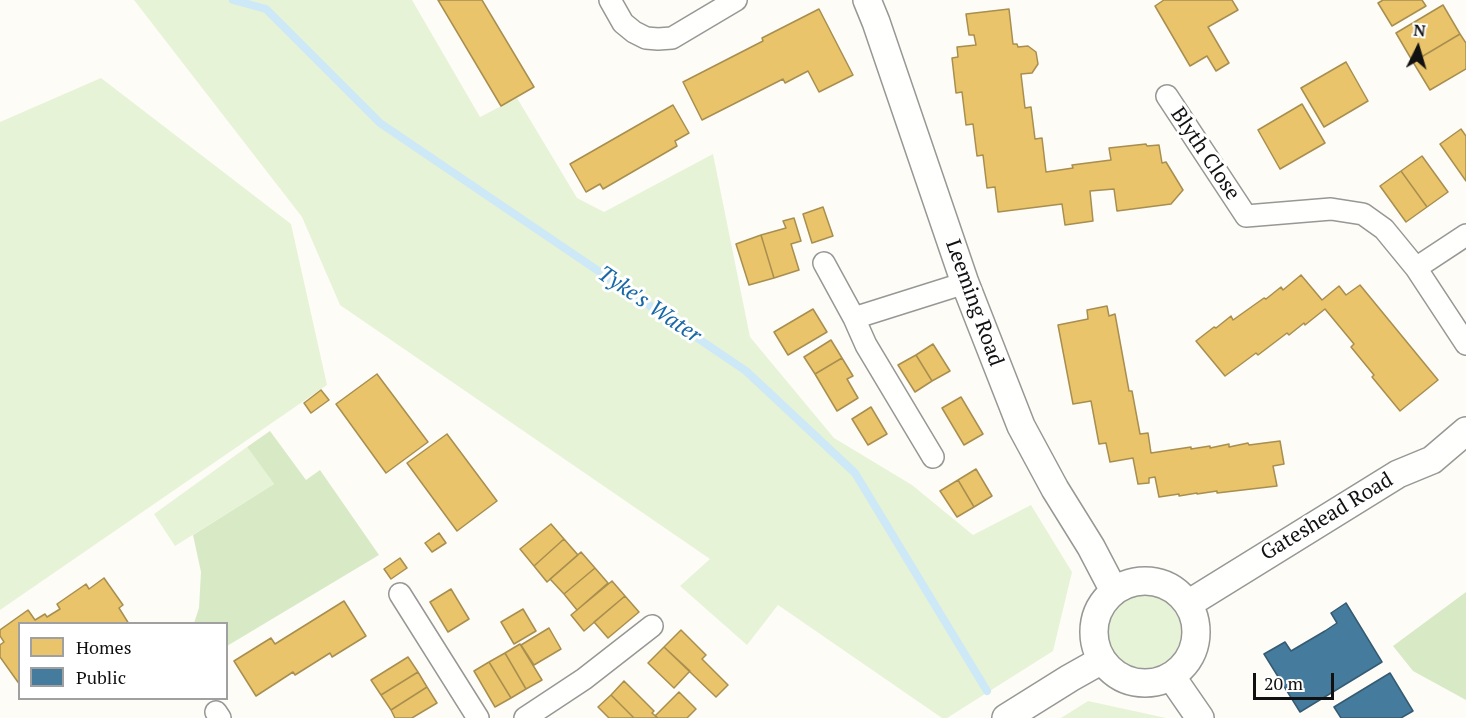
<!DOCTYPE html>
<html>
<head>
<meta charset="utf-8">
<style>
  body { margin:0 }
  #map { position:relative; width:1466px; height:718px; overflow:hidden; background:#fdfcf7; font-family:"PT Serif",serif }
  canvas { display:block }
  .legend { position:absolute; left:18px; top:622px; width:210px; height:78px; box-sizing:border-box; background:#fff; border:2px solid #a0a0a0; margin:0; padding:8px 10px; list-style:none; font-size:18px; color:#111 }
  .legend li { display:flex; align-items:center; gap:12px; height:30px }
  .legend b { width:30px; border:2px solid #a0a0a0 }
  .north { position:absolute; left:1388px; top:18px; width:60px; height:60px; -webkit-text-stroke:4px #fff; paint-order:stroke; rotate:5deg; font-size:16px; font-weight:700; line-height:24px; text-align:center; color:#111 }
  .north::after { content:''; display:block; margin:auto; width:21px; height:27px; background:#111; clip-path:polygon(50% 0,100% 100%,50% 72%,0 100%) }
  .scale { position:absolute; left:1253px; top:673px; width:81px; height:27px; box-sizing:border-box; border:3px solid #111; border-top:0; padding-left:8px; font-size:18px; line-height:21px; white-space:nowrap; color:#111; -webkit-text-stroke:4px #fff; paint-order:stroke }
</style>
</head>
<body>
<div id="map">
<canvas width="1466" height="718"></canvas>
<ul class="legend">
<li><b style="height:16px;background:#e9c46a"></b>Homes</li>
<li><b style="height:16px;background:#457b9d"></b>Public</li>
</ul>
<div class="north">N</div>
<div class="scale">20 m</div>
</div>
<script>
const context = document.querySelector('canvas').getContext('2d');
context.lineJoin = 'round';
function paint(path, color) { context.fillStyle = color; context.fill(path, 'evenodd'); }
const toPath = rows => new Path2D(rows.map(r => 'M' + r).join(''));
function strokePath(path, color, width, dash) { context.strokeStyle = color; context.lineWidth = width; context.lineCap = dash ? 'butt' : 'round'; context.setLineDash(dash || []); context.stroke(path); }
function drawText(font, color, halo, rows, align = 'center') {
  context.font = font + ' "PT Serif",serif'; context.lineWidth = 6; context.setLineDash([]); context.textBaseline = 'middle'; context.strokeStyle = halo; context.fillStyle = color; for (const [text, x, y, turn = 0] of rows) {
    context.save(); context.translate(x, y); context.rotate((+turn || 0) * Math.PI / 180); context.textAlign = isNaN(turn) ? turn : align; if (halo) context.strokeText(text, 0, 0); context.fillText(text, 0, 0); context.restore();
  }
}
paint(toPath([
  [134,0,412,0,480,117,517,98,577,198,604,212,713,154,750,337,834,438,912,485,973,535,1031,505,1072,572,1053,651,947,718,942,718,778,605,747,645,680,586,710,559,340,305,302,217],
  [101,78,291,224,327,385,0,610,0,122],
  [247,447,274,484,175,546,154,514],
  '1107 632a37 37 0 1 1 74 0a37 37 0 1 1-74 0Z',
  [1088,701,1166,718,1061,718]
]), '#e7f3d7');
paint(toPath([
  [270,431,306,480,320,470,379,555,227,646,226,624,194,623,199,608,201,572,193,535,274,484,247,447],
  [1466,592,1466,700,1413,671,1393,646]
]), '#d8eac5');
const homes = toPath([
  [438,0,482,0,534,87,501,106,438,0],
  [1164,0,1232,0,1238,10,1208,27,1229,63,1216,71,1207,56,1190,66,1155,6,1164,0],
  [1383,0,1422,0,1426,6,1392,26,1378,3,1383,0],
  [1443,5,1460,34,1413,62,1396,33,1443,5],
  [819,9,853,75,819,92,808,71,785,83,783,79,702,120,683,82,763,41,762,38,819,9],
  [1009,9,1013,44,1017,44,1018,47,1028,46,1036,52,1038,64,1032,73,1021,74,1025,108,1031,107,1035,139,1042,138,1046,172,1073,168,1072,165,1111,160,1109,148,1146,144,1147,146,1159,145,1162,163,1166,162,1183,190,1171,204,1117,211,1114,189,1090,191,1093,221,1065,225,1062,204,998,212,995,187,987,188,983,155,977,156,973,124,966,125,962,92,956,93,952,58,958,57,957,47,976,45,974,35,969,35,966,14,1009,9],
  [1460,34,1466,43,1466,69,1430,90,1413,62,1460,34],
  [1346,62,1368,101,1324,127,1301,88,1346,62],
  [1302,104,1325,143,1280,169,1258,130,1302,104],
  [673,105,689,133,675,141,677,146,603,189,600,184,586,192,570,164,673,105],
  [1461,129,1466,136,1466,181,1440,144,1461,129],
  [1422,156,1448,192,1427,207,1401,171,1422,156],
  [1401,171,1427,207,1406,222,1380,186,1401,171],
  [823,207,833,236,812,243,803,214,823,207],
  [794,218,801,241,791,244,799,270,774,278,761,235,786,228,783,221,794,218],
  [761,235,774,278,749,285,736,244,761,235],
  [1301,275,1322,300,1339,286,1346,295,1360,285,1438,380,1400,411,1372,377,1374,375,1351,347,1354,344,1325,309,1305,325,1304,323,1289,335,1287,333,1258,355,1256,353,1225,376,1196,341,1214,327,1216,328,1231,316,1233,320,1264,298,1266,299,1281,287,1283,290,1301,275],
  [1107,306,1109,316,1115,314,1129,391,1132,391,1140,434,1148,433,1151,453,1191,447,1191,449,1210,446,1210,448,1229,444,1229,447,1248,443,1249,445,1280,441,1284,464,1273,466,1277,486,1217,493,1217,491,1197,494,1197,493,1179,496,1179,494,1159,497,1155,477,1149,478,1149,483,1138,484,1133,458,1110,462,1106,443,1099,444,1091,401,1073,404,1058,325,1088,319,1087,310,1107,306],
  [813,309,827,332,788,355,774,332,813,309],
  [831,340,842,358,815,374,804,357,831,340],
  [933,344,950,371,932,381,916,355,933,344],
  [916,355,932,381,915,392,898,365,916,355],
  [842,358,853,376,847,379,858,398,837,411,815,374,842,358],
  [377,374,428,442,386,473,336,404,377,374],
  [321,390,329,400,311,413,304,403,321,390],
  [961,397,983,434,964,445,942,408,961,397],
  [871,407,887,434,868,445,852,419,871,407],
  [447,434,497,501,457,531,407,463,447,434],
  [976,469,992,496,974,507,958,480,976,469],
  [958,480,974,507,957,517,940,491,958,480],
  [551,524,564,539,534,566,520,549,551,524],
  [439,533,446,543,432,552,425,543,439,533],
  [564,539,578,555,547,582,534,566,564,539],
  [581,552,595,568,564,594,550,579,581,552],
  [400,558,407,568,391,579,384,569,400,558],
  [595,568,608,583,577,610,564,594,595,568],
  [104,578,123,605,119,608,129,624,20,624,20,685,0,657,0,645,4,642,0,636,0,630,28,610,35,620,45,614,47,617,60,609,57,604,86,584,89,589,104,578],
  [612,581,625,596,584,631,571,615,612,581],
  [451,589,469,619,448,632,430,602,451,589],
  [625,596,639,612,608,638,594,622,625,596],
  [344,601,366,636,332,657,330,653,295,675,293,672,256,696,234,661,271,638,275,644,344,601],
  [523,609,536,631,514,644,501,622,523,609],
  [549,628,561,649,534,665,521,645,549,628],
  [681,630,706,655,702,659,728,685,716,697,664,647,681,630],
  [520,644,542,680,526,689,505,653,520,644],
  [664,647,690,671,674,688,648,663,664,647],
  [505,653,526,689,511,698,489,662,505,653],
  [408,657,418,672,381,695,371,680,408,657],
  [489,662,511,698,495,707,474,671,489,662],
  [418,672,427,687,391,710,381,695,418,672],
  [624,681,654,711,652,713,658,718,634,718,611,695,624,681],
  [427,687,437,703,412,718,395,718,391,710,427,687],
  [679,692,696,709,687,718,658,718,655,716,679,692],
  [611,695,634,718,609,718,598,707,611,695]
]);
paint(homes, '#e9c46a');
strokePath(homes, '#a88e4f', 1.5);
const public = toPath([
  [1346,603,1382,662,1300,712,1264,654,1285,642,1291,651,1325,631,1337,623,1331,613,1346,603],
  [1390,673,1413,711,1401,718,1341,718,1334,707,1390,673]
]);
paint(public, '#457b9d');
strokePath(public, '#355b73', 1.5);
strokePath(toPath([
  [233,0,266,9,380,123,746,371,855,473,987,691]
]), '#cde8f7', 8);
const minor = toPath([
  [610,0,623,23,634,32,646,38,658,39,672,38,736,0],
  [1167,96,1246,216,1331,209,1363,214,1384,229,1416,268,1466,344],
  [824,263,854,318],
  [1416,268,1466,235],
  [933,457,866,345,854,318,965,283],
  [400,594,478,718],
  [216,712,220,718],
  [525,718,584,679,652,626]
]);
const tertiary = toPath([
  [867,0,876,22,965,283,1021,426,1055,489,1091,547,1114,591],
  '1094 632a51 51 0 1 1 102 0a51 51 0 1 1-102 0Z',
  [1188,604,1398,474,1432,460,1466,431],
  [1171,676,1200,718],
  [1006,718,1070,678,1102,660]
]);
strokePath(minor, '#979795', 24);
strokePath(tertiary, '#979795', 30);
strokePath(minor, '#fffffe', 21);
strokePath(tertiary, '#fffffe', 27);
drawText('21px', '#111', '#fff', [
  ["Blyth Close",1205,154,56],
  ["Leeming Road",974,303,70],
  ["Gateshead Road",1327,517,-31]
]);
drawText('italic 22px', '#1768a6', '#fff', [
  ["Tyke's Water",649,305,34]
]);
</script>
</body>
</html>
